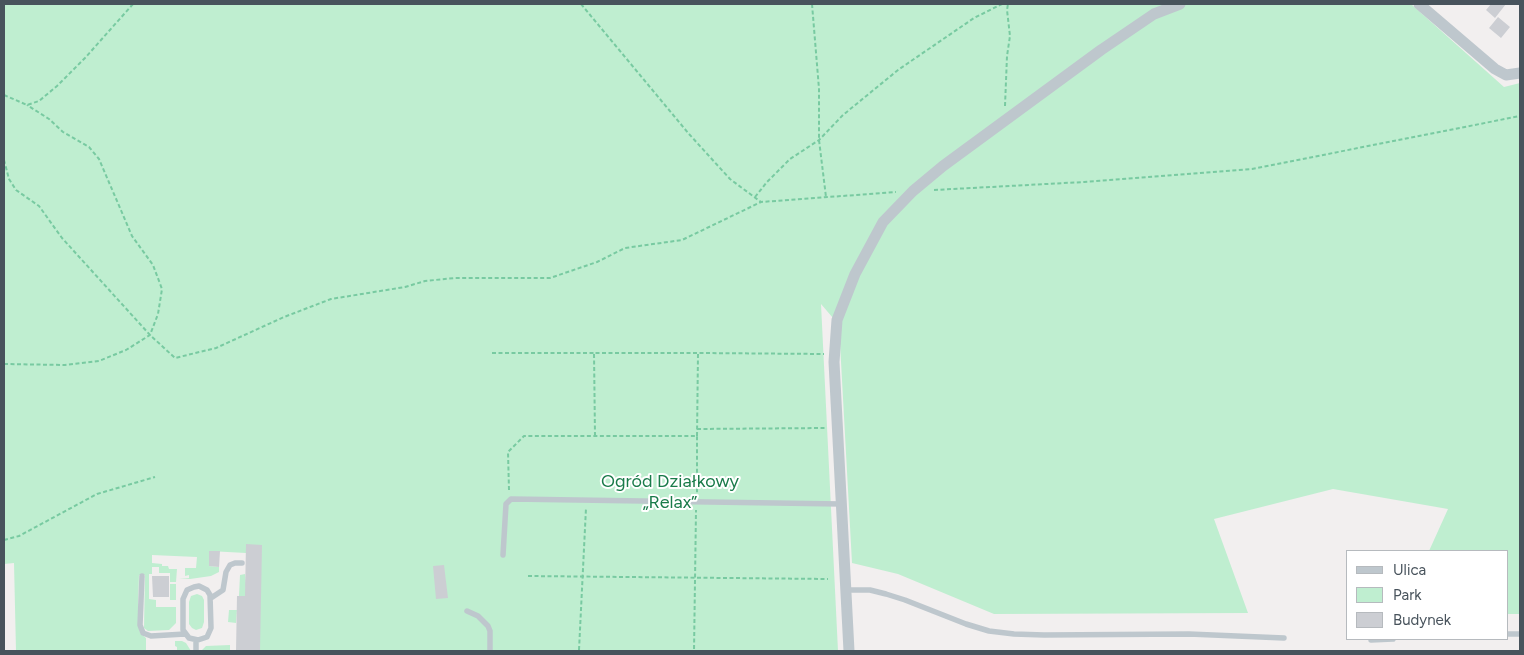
<!DOCTYPE html>
<html>
<head>
<meta charset="utf-8">
<style>
  body { margin:0 }
  #map { position:relative; width:1524px; height:655px; overflow:hidden; background:#f2efef; font-family:Figtree,sans-serif }
  canvas { display:block }
  .frame { position:absolute; inset:0; border:5px solid #48535c; pointer-events:none }
  .legend { position:absolute; left:1346px; top:550px; width:162px; height:90px; box-sizing:border-box; background:#fff; border:1px solid #b6babe; margin:0; padding:6px 9px; list-style:none; font-size:15px; color:#48535c }
  .legend li { display:flex; align-items:center; gap:10px; height:25px }
  .legend b { width:25px; border:1px solid #b6babe }
</style>
</head>
<body>
<div id="map">
<canvas width="1524" height="655"></canvas>
<div class="frame"></div>
<ul class="legend">
<li><b style="height:6px;background:#bec7cd"></b>Ulica</li>
<li><b style="height:14px;background:#bfeed0"></b>Park</li>
<li><b style="height:14px;background:#ccced3"></b>Budynek</li>
</ul>
</div>
<script>
const context = document.querySelector('canvas').getContext('2d');
context.lineJoin = 'round';
function paint(path, color) { context.fillStyle = color; context.fill(path, 'evenodd'); }
const toPath = rows => new Path2D(rows.map(r => 'M' + r).join(''));
function strokePath(path, color, width, dash) { context.strokeStyle = color; context.lineWidth = width; context.lineCap = dash ? 'butt' : 'round'; context.setLineDash(dash || []); context.stroke(path); }
function drawText(font, color, halo, rows, align = 'center') {
  context.font = font + ' Figtree,sans-serif'; context.lineWidth = 4; context.setLineDash([]); context.textBaseline = 'middle'; context.strokeStyle = halo; context.fillStyle = color; for (const [text, x, y, turn = 0] of rows) {
    context.save(); context.translate(x, y); context.rotate((+turn || 0) * Math.PI / 180); context.textAlign = isNaN(turn) ? turn : align; if (halo) context.strokeText(text, 0, 0); context.fillText(text, 0, 0); context.restore();
  }
}
paint(toPath([
  [4,4,1411,4,1504,87,1520,83,1520,614,1508,614,1508,551,1429,551,1448,509,1333,489,1214,519,1248,613,994,614,898,574,852,563,839,325,821,304,838,651,260,651,260,596,239,596,240,575,245,574,246,583,246,553,209,551,209,566,219,567,219,572,211,576,190,579,179,578,189,578,189,575,185,576,185,568,196,568,197,557,152,555,152,563,162,564,162,566,168,566,169,569,177,569,176,582,170,582,170,573,159,573,159,567,152,567,152,574,149,574,149,599,156,600,156,607,176,607,176,623,169,630,148,631,144,628,145,575,139,575,138,606,140,633,146,638,146,650,165,651,16,651,14,563,4,564],
  [170,584,176,584,176,600,170,600],
  [197,594,202,596,204,600,204,622,202,628,196,630,192,628,189,624,189,602,191,596],
  [229,610,237,610,236,623,228,622],
  [175,641,182,641,186,643,191,651,175,651,177,651,177,647,175,646],
  [230,645,230,651,201,651,206,646]
]), '#bfeed0');
paint(toPath([
  [1491,4,1506,4,1495,18,1486,10],
  [1498,17,1510,27,1501,38,1489,28],
  [246,544,262,545,260,651,236,651,237,596,245,596],
  [209,551,220,551,219,567,209,566],
  [444,565,448,598,436,599,433,566],
  [152,576,169,576,169,597,153,597]
]), '#ccced3');
strokePath(toPath([
  [581,4,689,134,730,179,761,202],
  [812,4,819,89,819,140,826,197],
  [4,95,27,105,39,101,57,86,85,58,133,4],
  [1005,106,1007,56,1010,36,1007,10,1008,4],
  [4,160,9,179,16,190,39,206,62,238,150,335,175,358,216,348,284,317,331,299,405,287,425,281,455,278,550,278,597,262,625,248,682,240,761,202,896,192],
  [934,190,1084,182,1252,169,1520,116],
  [755,197,767,182,790,159,819,140,843,115,898,70,974,18,1002,4],
  [492,353,594,353],
  [4,364,65,365,99,361,126,350,150,335,158,314,162,289,153,265,132,236,99,159,89,147,63,132,49,119,27,105],
  [697,429,825,428],
  [595,436,594,353,698,353],
  [697,436,698,353,824,354],
  [509,490,508,452,524,436,697,436,697,493],
  [4,540,19,536,97,494,155,477],
  [528,576,828,579],
  [579,650,586,508],
  [579,651,694,651,696,510],
  [694,651,704,651]
]), '#78caa1', 2, [4, 2.5]);
strokePath(toPath([
  [503,555,506,504,511,499,841,504],
  [142,576,140,625,143,633,151,636,185,634],
  [199,586,207,590,210,595,211,628,207,637,198,640,189,638,183,630,183,599,187,590,194,587,199,586],
  [846,590,870,590,886,594,905,600,966,624,989,631,1014,634,1044,635,1189,634,1284,638],
  [211,598,223,590,226,572,230,565,235,563,242,563],
  [467,611,478,616,488,626,490,631,490,651],
  [1508,634,1520,634],
  [196,640,196,651],
  [1371,640,1393,639]
]), '#bec7cd', 5.5);
strokePath(toPath([
  [1419,4,1495,69,1506,75,1520,73],
  [849,651,834,362,837,320,855,274,883,222,913,191,943,166,1101,50,1154,14,1180,4]
]), '#bec7cd', 11);
drawText('18px', '#1a7b4a', '#fff', [
  ["Ogród Działkowy",670,482],
  ["„Relax”",670,503]
]);
</script>
</body>
</html>
